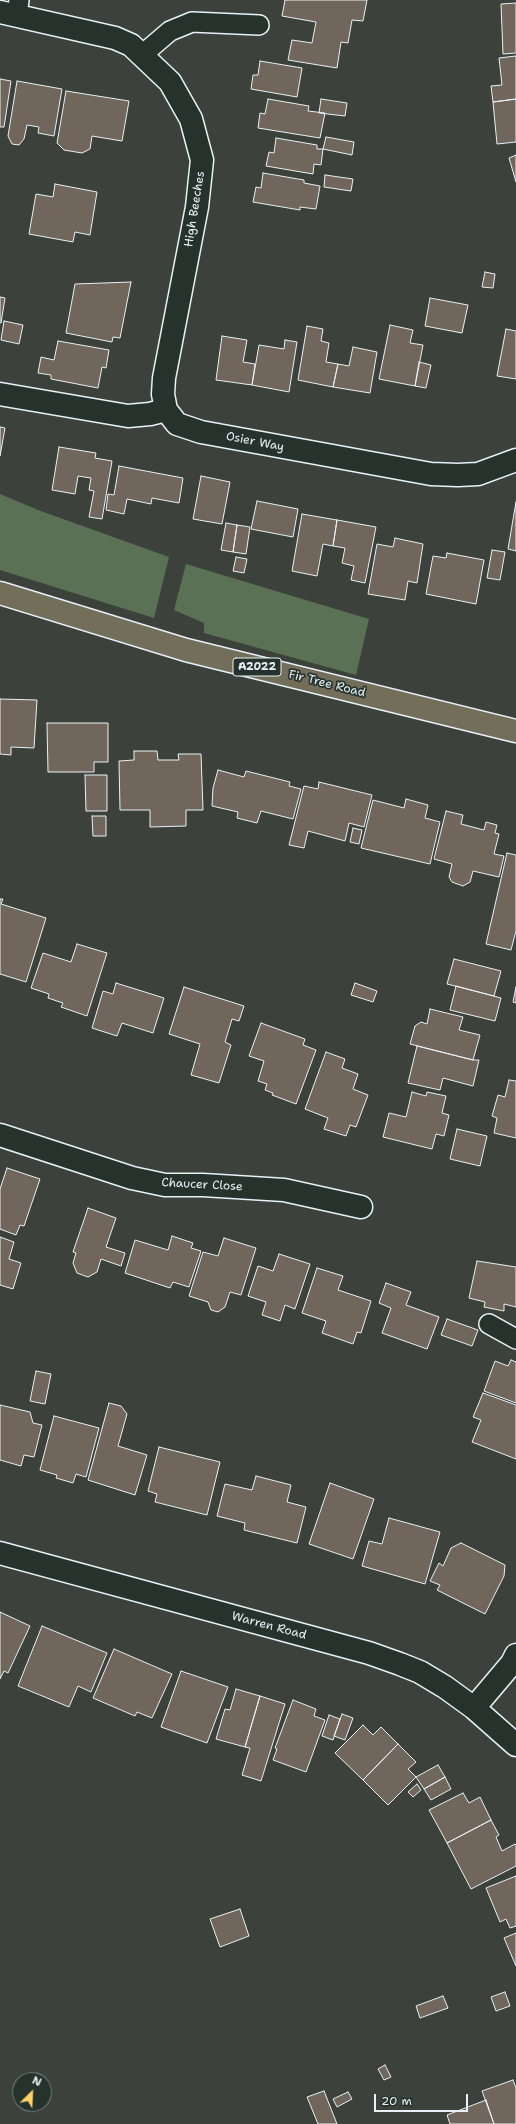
<!DOCTYPE html>
<html>
<head>
<meta charset="utf-8">
<style>
  body { margin:0 }
  #map { position:relative; width:516px; height:2124px; overflow:hidden; background:#3c423b; font-family:"Shantell Sans",sans-serif }
  canvas { display:block }
  .north { position:absolute; left:12px; top:2072px; width:40px; height:40px; box-sizing:border-box; background:#26332d; border:1px solid #747f7e; border-radius:50%; rotate:24deg; font-size:11px; font-weight:700; line-height:16px; text-align:center; color:#e8f1f8 }
  .north::after { content:''; display:block; margin:auto; width:14px; height:18px; background:#ffd166; clip-path:polygon(50% 0,100% 100%,50% 72%,0 100%) }
  .scale { position:absolute; left:374px; top:2094px; width:94px; height:18px; box-sizing:border-box; border:2px solid #e8f1f8; border-top:0; padding-left:5px; font-size:12px; line-height:14px; white-space:nowrap; color:#e8f1f8; -webkit-text-stroke:3px #26332d; paint-order:stroke }
</style>
</head>
<body>
<div id="map">
<canvas width="516" height="2124"></canvas>
<div class="north">N</div>
<div class="scale">20 m</div>
</div>
<script>
const context = document.querySelector('canvas').getContext('2d');
context.lineJoin = 'round';
function paint(path, color) { context.fillStyle = color; context.fill(path, 'evenodd'); }
const toPath = rows => new Path2D(rows.map(r => 'M' + r).join(''));
function strokePath(path, color, width, dash) { context.strokeStyle = color; context.lineWidth = width; context.lineCap = dash ? 'butt' : 'round'; context.setLineDash(dash || []); context.stroke(path); }
function drawText(font, color, halo, rows, align = 'center') {
  context.font = font + ' "Shantell Sans",sans-serif'; context.lineWidth = 3.5; context.setLineDash([]); context.textBaseline = 'middle'; context.strokeStyle = halo; context.fillStyle = color; for (const [text, x, y, turn = 0] of rows) {
    context.save(); context.translate(x, y); context.rotate((+turn || 0) * Math.PI / 180); context.textAlign = isNaN(turn) ? turn : align; if (halo) context.strokeText(text, 0, 0); context.fillText(text, 0, 0); context.restore();
  }
}
paint(toPath([
  [0,494,38,510,169,557,154,618,0,570],
  [186,564,369,619,356,675,204,633,204,623,174,610]
]), '#5a7155');
const building = toPath([
  [285,0,367,0,363,21,352,20,348,43,341,42,337,68,288,60,292,40,312,43,316,22,282,16,285,0],
  [516,3,516,53,503,54,501,4,516,3],
  [516,56,516,99,493,102,491,86,502,85,499,58,516,56],
  [260,61,302,68,297,97,251,89,253,75,258,75,260,61],
  [0,79,11,81,4,127,0,127,0,79],
  [17,81,62,89,54,136,38,133,39,127,27,125,24,139,19,145,12,144,8,136,17,81],
  [66,91,129,101,122,141,92,136,90,149,82,153,64,150,57,143,66,91],
  [268,99,309,106,308,111,325,113,320,138,258,128,260,113,265,114,268,99],
  [321,99,347,103,345,116,319,113,321,99],
  [516,99,516,142,497,144,493,102,516,99],
  [326,137,354,142,352,155,323,149,326,137],
  [276,138,317,145,317,149,323,149,321,165,314,164,313,174,266,166,269,152,274,153,276,138],
  [516,155,516,182,509,158,516,155],
  [263,173,304,180,304,183,320,186,316,209,300,207,300,210,253,202,256,187,261,188,263,173],
  [325,175,353,179,351,191,324,187,325,175],
  [55,184,97,192,90,235,75,232,73,242,29,234,36,194,53,197,55,184],
  [485,272,495,274,493,288,482,287,485,272],
  [131,282,120,338,113,337,112,342,66,333,75,284,131,282],
  [0,297,5,298,1,323,0,323,0,297],
  [430,298,468,305,462,333,425,326,430,298],
  [4,321,23,325,19,344,1,340,4,321],
  [390,325,413,330,410,343,423,345,415,386,379,379,390,325],
  [307,326,323,329,321,341,329,343,326,362,338,364,333,387,298,380,307,326],
  [506,329,516,331,516,379,497,376,506,329],
  [222,336,247,340,243,362,255,364,252,385,216,380,222,336],
  [285,340,297,342,289,392,252,385,259,345,284,349,285,340],
  [58,341,109,350,106,368,102,367,98,388,51,379,51,375,38,373,41,357,54,360,58,341],
  [353,347,377,352,370,393,333,387,338,364,349,366,353,347],
  [419,362,431,365,426,388,415,386,419,362],
  [0,427,5,428,0,456,0,427],
  [59,447,96,453,95,458,112,461,102,519,89,517,94,491,89,490,91,478,78,476,75,494,52,490,59,447],
  [119,466,183,478,179,503,152,498,151,504,127,499,124,514,106,510,108,494,114,495,119,466],
  [201,476,230,482,222,524,193,519,201,476],
  [257,501,298,509,293,537,251,529,257,501],
  [516,502,516,551,508,549,516,502],
  [302,514,337,520,333,546,323,544,317,576,292,571,302,514],
  [337,520,376,527,365,583,351,580,354,566,342,563,345,548,333,546,337,520],
  [226,523,237,525,233,552,221,550,226,523],
  [237,525,250,527,246,554,233,552,237,525],
  [395,538,423,544,417,583,408,581,405,600,368,594,377,544,393,547,395,538],
  [492,550,505,552,500,580,487,578,492,550],
  [447,553,484,560,476,604,426,594,433,556,446,558,447,553],
  [236,557,247,559,244,573,233,571,236,557],
  [0,699,37,700,34,748,11,747,11,755,0,754,0,699],
  [47,723,108,723,108,762,94,762,94,772,48,772,47,723],
  [134,751,157,751,158,760,179,760,178,754,201,754,203,810,186,810,186,826,150,827,150,810,120,810,119,761,134,760,134,751],
  [218,770,244,777,246,771,290,782,289,786,301,789,293,819,261,811,257,823,237,818,238,812,212,806,213,788,218,770],
  [85,775,107,775,107,811,86,811,85,775],
  [319,782,372,795,364,827,349,823,345,841,308,831,304,848,289,845,304,786,318,789,319,782],
  [406,799,428,805,425,818,440,822,430,864,361,848,373,800,404,808,406,799],
  [446,811,463,815,461,824,484,830,486,822,497,825,495,833,499,834,494,854,504,856,499,877,473,871,470,882,463,886,452,882,449,877,452,864,434,859,446,811],
  [92,816,106,816,106,836,93,836,92,816],
  [353,828,362,830,359,844,350,842,353,828],
  [507,853,516,855,516,931,511,950,486,944,507,853],
  [0,899,3,899,1,904,46,918,26,982,0,974,0,899],
  [77,944,107,953,87,1016,61,1007,63,1003,48,998,49,994,31,988,43,953,71,962,77,944],
  [454,959,501,971,494,996,447,984,454,959],
  [116,983,164,998,153,1033,122,1023,117,1036,92,1028,103,991,113,994,116,983],
  [355,983,377,991,373,1002,351,995,355,983],
  [456,986,501,998,495,1021,450,1010,456,986],
  [184,987,244,1006,239,1021,232,1019,225,1042,231,1045,219,1083,191,1075,200,1044,169,1034,184,987],
  [516,987,516,1003,513,1002,516,987],
  [430,1009,463,1017,459,1030,480,1035,473,1060,410,1044,415,1026,421,1022,427,1024,430,1009],
  [261,1023,305,1039,303,1045,316,1050,296,1104,272,1095,273,1093,265,1090,267,1084,258,1081,264,1061,249,1056,261,1023],
  [417,1046,473,1060,479,1060,473,1086,443,1078,440,1090,408,1083,417,1046],
  [326,1052,345,1059,342,1068,358,1074,353,1089,368,1095,356,1127,350,1125,346,1136,324,1129,328,1118,305,1109,326,1052],
  [509,1080,516,1081,516,1138,494,1133,497,1118,492,1116,498,1095,505,1097,509,1080],
  [412,1092,426,1096,427,1092,446,1096,442,1113,449,1115,444,1136,436,1134,432,1149,383,1137,389,1113,406,1117,412,1092],
  [457,1129,487,1136,480,1166,450,1159,457,1129],
  [7,1168,40,1179,24,1226,20,1225,16,1235,0,1229,0,1189,7,1168],
  [88,1208,116,1218,106,1247,125,1253,121,1266,101,1259,97,1272,88,1277,77,1273,73,1263,76,1253,73,1252,88,1208],
  [172,1236,193,1243,191,1248,201,1251,189,1287,173,1282,170,1288,125,1273,135,1240,168,1250,172,1236],
  [0,1237,14,1242,9,1259,21,1263,13,1289,0,1285,0,1237],
  [224,1238,256,1248,241,1295,230,1292,225,1307,218,1312,211,1310,208,1302,189,1296,203,1252,218,1256,224,1238],
  [279,1254,310,1264,295,1309,285,1305,280,1321,262,1315,266,1302,248,1296,258,1266,273,1271,279,1254],
  [477,1261,516,1267,516,1307,504,1304,504,1311,484,1307,485,1302,469,1298,477,1261],
  [317,1268,343,1276,338,1290,371,1301,361,1333,357,1332,353,1344,322,1333,326,1321,302,1313,317,1268],
  [386,1283,411,1292,406,1305,439,1317,427,1349,382,1333,391,1308,379,1303,386,1283],
  [447,1319,478,1330,472,1346,441,1335,447,1319],
  [511,1360,516,1362,516,1403,484,1391,495,1361,508,1366,511,1360],
  [36,1371,51,1374,45,1404,30,1401,36,1371],
  [483,1393,516,1405,516,1459,472,1442,481,1420,473,1417,483,1393],
  [109,1403,121,1406,127,1414,118,1446,147,1455,135,1495,88,1480,109,1403],
  [0,1405,30,1412,33,1423,42,1425,34,1457,24,1455,21,1466,0,1460,0,1405],
  [54,1416,99,1428,86,1477,76,1474,73,1483,56,1478,57,1475,40,1470,54,1416],
  [159,1447,220,1462,207,1515,155,1502,157,1494,148,1491,159,1447],
  [256,1476,291,1485,287,1502,306,1507,297,1543,244,1530,245,1523,217,1516,225,1484,252,1490,256,1476],
  [330,1483,374,1499,353,1559,309,1544,330,1483],
  [389,1518,440,1532,425,1584,362,1566,369,1541,382,1544,389,1518],
  [461,1543,505,1565,504,1576,485,1614,437,1590,440,1585,430,1581,439,1563,443,1566,451,1548,461,1543],
  [0,1612,30,1626,8,1673,4,1671,0,1679,0,1612],
  [42,1626,107,1653,91,1692,78,1686,69,1707,18,1686,42,1626],
  [114,1649,172,1674,152,1718,137,1712,135,1716,93,1698,114,1649],
  [181,1671,228,1687,207,1743,161,1727,181,1671],
  [236,1689,260,1696,245,1747,216,1739,225,1709,230,1710,236,1689],
  [260,1696,285,1704,261,1781,242,1775,250,1748,245,1747,260,1696],
  [293,1700,316,1709,314,1716,325,1720,306,1772,273,1760,277,1749,275,1748,293,1700],
  [342,1714,353,1718,345,1740,334,1736,342,1714],
  [329,1715,340,1719,333,1740,322,1736,329,1715],
  [363,1725,373,1735,381,1727,398,1744,363,1780,335,1753,363,1725],
  [398,1744,416,1762,408,1769,416,1777,388,1805,363,1780,398,1744],
  [438,1765,445,1777,424,1789,416,1777,438,1765],
  [445,1777,451,1789,431,1800,424,1789,445,1777],
  [417,1784,421,1790,413,1797,408,1792,417,1784],
  [463,1793,469,1803,480,1797,491,1820,447,1843,429,1810,463,1793],
  [491,1820,499,1835,496,1837,502,1851,515,1844,516,1845,516,1866,471,1889,447,1843,491,1820],
  [516,1876,516,1926,510,1928,506,1919,500,1922,486,1888,516,1876],
  [240,1909,249,1936,220,1947,210,1919,240,1909],
  [516,1933,516,1966,504,1938,516,1933],
  [505,1992,510,2006,496,2011,491,1997,505,1992],
  [443,1996,448,2008,420,2018,416,2006,443,1996],
  [385,2065,391,2077,384,2080,378,2069,385,2065],
  [513,2080,516,2088,516,2124,494,2124,482,2091,513,2080],
  [324,2091,337,2124,318,2124,307,2097,324,2091],
  [348,2092,352,2099,337,2107,333,2099,348,2092],
  [486,2100,494,2124,450,2124,447,2115,486,2100]
]);
paint(building, '#71665b');
strokePath(building, '#e8f1f8', 1);
const lane = toPath([
  [17,15,19,0],
  [142,55,170,31,192,22,259,25],
  [489,1324,516,1339]
]);
const street = toPath([
  [0,12,115,38,131,45,170,82,191,119,202,160,197,207,164,378,163,394,166,410],
  [0,394,128,416,150,414,166,410,177,424,201,432,431,474,458,475,478,474,516,460],
  [0,1135,132,1178,165,1185,203,1185,284,1190,361,1207],
  [0,1553,369,1653,400,1664,420,1672,445,1687,474,1708,516,1745],
  [474,1708,512,1663,516,1655]
]);
const primary = toPath([
  [0,593,186,650,516,731]
]);
strokePath(lane, '#e8f1f8', 22);
strokePath(street, '#e8f1f8', 25);
strokePath(primary, '#e8f1f8', 25);
strokePath(lane, '#26332d', 19);
strokePath(street, '#26332d', 22);
strokePath(primary, '#726e59', 22);
for (const [x, y, w] of [
  [257,667,48]
]) { const box = new Path2D(); box.roundRect(x - w / 2, y - 9, w, 18, 3); context.fillStyle = '#26332d'; context.fill(box); strokePath(box, '#e8f1f8', 1); }
drawText('bold 11px', '#e8f1f8', null, [
  ["A2022",257,667]
]);
drawText('12px', '#e8f1f8', '#26332d', [
  ["High Beeches",195,209,-81],
  ["Osier Way",255,442,11],
  ["Fir Tree Road",327,684,14],
  ["Chaucer Close",202,1185,3],
  ["Warren Road",269,1626,15]
]);
</script>
</body>
</html>
